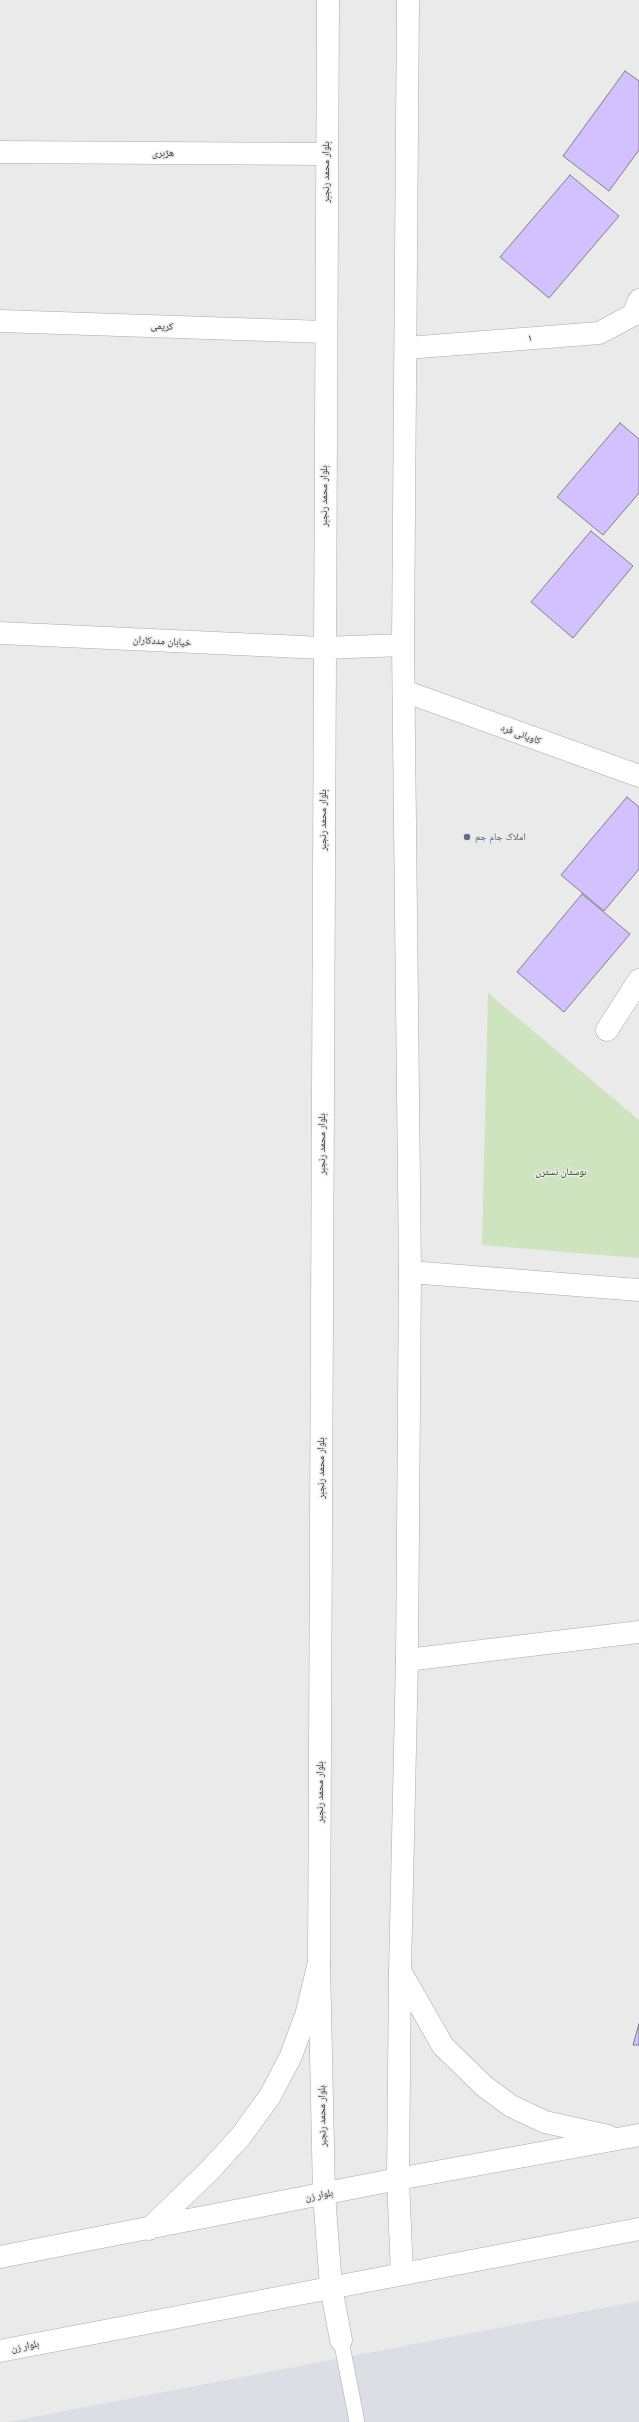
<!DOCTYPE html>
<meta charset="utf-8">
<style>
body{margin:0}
canvas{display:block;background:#eaeaeb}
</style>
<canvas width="639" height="2422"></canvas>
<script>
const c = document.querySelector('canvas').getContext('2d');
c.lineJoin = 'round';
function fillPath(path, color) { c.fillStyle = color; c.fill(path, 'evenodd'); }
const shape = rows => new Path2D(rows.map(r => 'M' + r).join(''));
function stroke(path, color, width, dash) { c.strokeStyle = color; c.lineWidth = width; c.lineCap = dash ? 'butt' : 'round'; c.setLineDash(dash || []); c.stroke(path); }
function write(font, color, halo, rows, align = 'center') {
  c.font = font + ' Lato,"Noto Naskh Arabic",sans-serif'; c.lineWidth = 3; c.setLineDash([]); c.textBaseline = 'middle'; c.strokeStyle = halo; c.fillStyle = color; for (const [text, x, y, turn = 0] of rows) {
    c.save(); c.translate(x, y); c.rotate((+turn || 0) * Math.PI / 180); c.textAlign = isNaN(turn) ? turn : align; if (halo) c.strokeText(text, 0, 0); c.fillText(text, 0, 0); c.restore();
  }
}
fillPath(shape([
 [639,2301,639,2422,7,2422]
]), '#dddee5');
fillPath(shape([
 [488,993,639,1120,639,1258,482,1245]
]), '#cde4be');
const building = shape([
 [625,71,639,81,639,150,609,191,563,156,625,71],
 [570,175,619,216,549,298,500,257,570,175],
 [620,423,639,439,639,493,603,535,557,497,620,423],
 [591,531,633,566,573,638,531,602,591,531],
 [627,797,639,807,639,869,604,911,561,875,627,797],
 [582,894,630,934,564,1012,517,972,582,894],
 [639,2024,639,2045,633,2045,639,2024]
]);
fillPath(building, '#d3c0fe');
stroke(building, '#7f7f80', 1);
const service = shape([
 [341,2340,357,2422]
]);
const minor = shape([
 [0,152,326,154],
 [0,321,325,332],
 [407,348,599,333,633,315,639,300],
 [404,691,639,776],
 [607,1030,639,980],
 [410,1272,639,1290],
 [407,1660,639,1632],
 [331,2287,341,2340]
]);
const tertiary = shape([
 [328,0,319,1962,324,2194,331,2287],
 [0,633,323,648,403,645],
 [402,2274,398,2179,400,1971,407,1660,410,1272,403,645,408,0]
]);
const secondary = shape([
 [400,1971,443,2046,484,2086,511,2106,545,2122,608,2136],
 [149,2229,209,2171,241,2136,270,2096,291,2056,307,2012,319,1962],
 [0,2257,398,2179,639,2135],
 [0,2351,639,2229]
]);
stroke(service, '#a9a9aa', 16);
stroke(minor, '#a9a9aa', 23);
stroke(tertiary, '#a9a9aa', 23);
stroke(secondary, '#a9a9aa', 23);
stroke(service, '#fff', 15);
stroke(minor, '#fff', 22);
stroke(tertiary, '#fff', 22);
stroke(secondary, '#fff', 22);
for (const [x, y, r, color] of [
 [467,837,4,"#5c6f8a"]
]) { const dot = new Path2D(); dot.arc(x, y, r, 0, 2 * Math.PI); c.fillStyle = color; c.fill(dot); stroke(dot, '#eaeaeb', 1.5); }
write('10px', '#383839', '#eaeaeb', [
 ["هژبری",163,153],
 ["بلوار محمد رنجبر",326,172,-90],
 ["کریمی",162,326,2],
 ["۱",530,338,-4],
 ["بلوار محمد رنجبر",324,496,-90],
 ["خیابان مددکاران",162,641,3],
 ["کاویانی فرد",521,734,20],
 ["بلوار محمد رنجبر",323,820,-90],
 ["بلوار محمد رنجبر",322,1144,-90],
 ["بلوار محمد رنجبر",321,1468,-90],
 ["بلوار محمد رنجبر",320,1792,-90],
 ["بلوار محمد رنجبر",322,2116,-91],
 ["بلوار زن",319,2195,-11],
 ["بلوار زن",25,2346,-11]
]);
write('10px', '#4e5e75', '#eaeaeb', [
 ["املاک جام جم",475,837]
], 'left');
write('10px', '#284607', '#eaeaeb', [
 ["بوستان نسترن",561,1172]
]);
</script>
